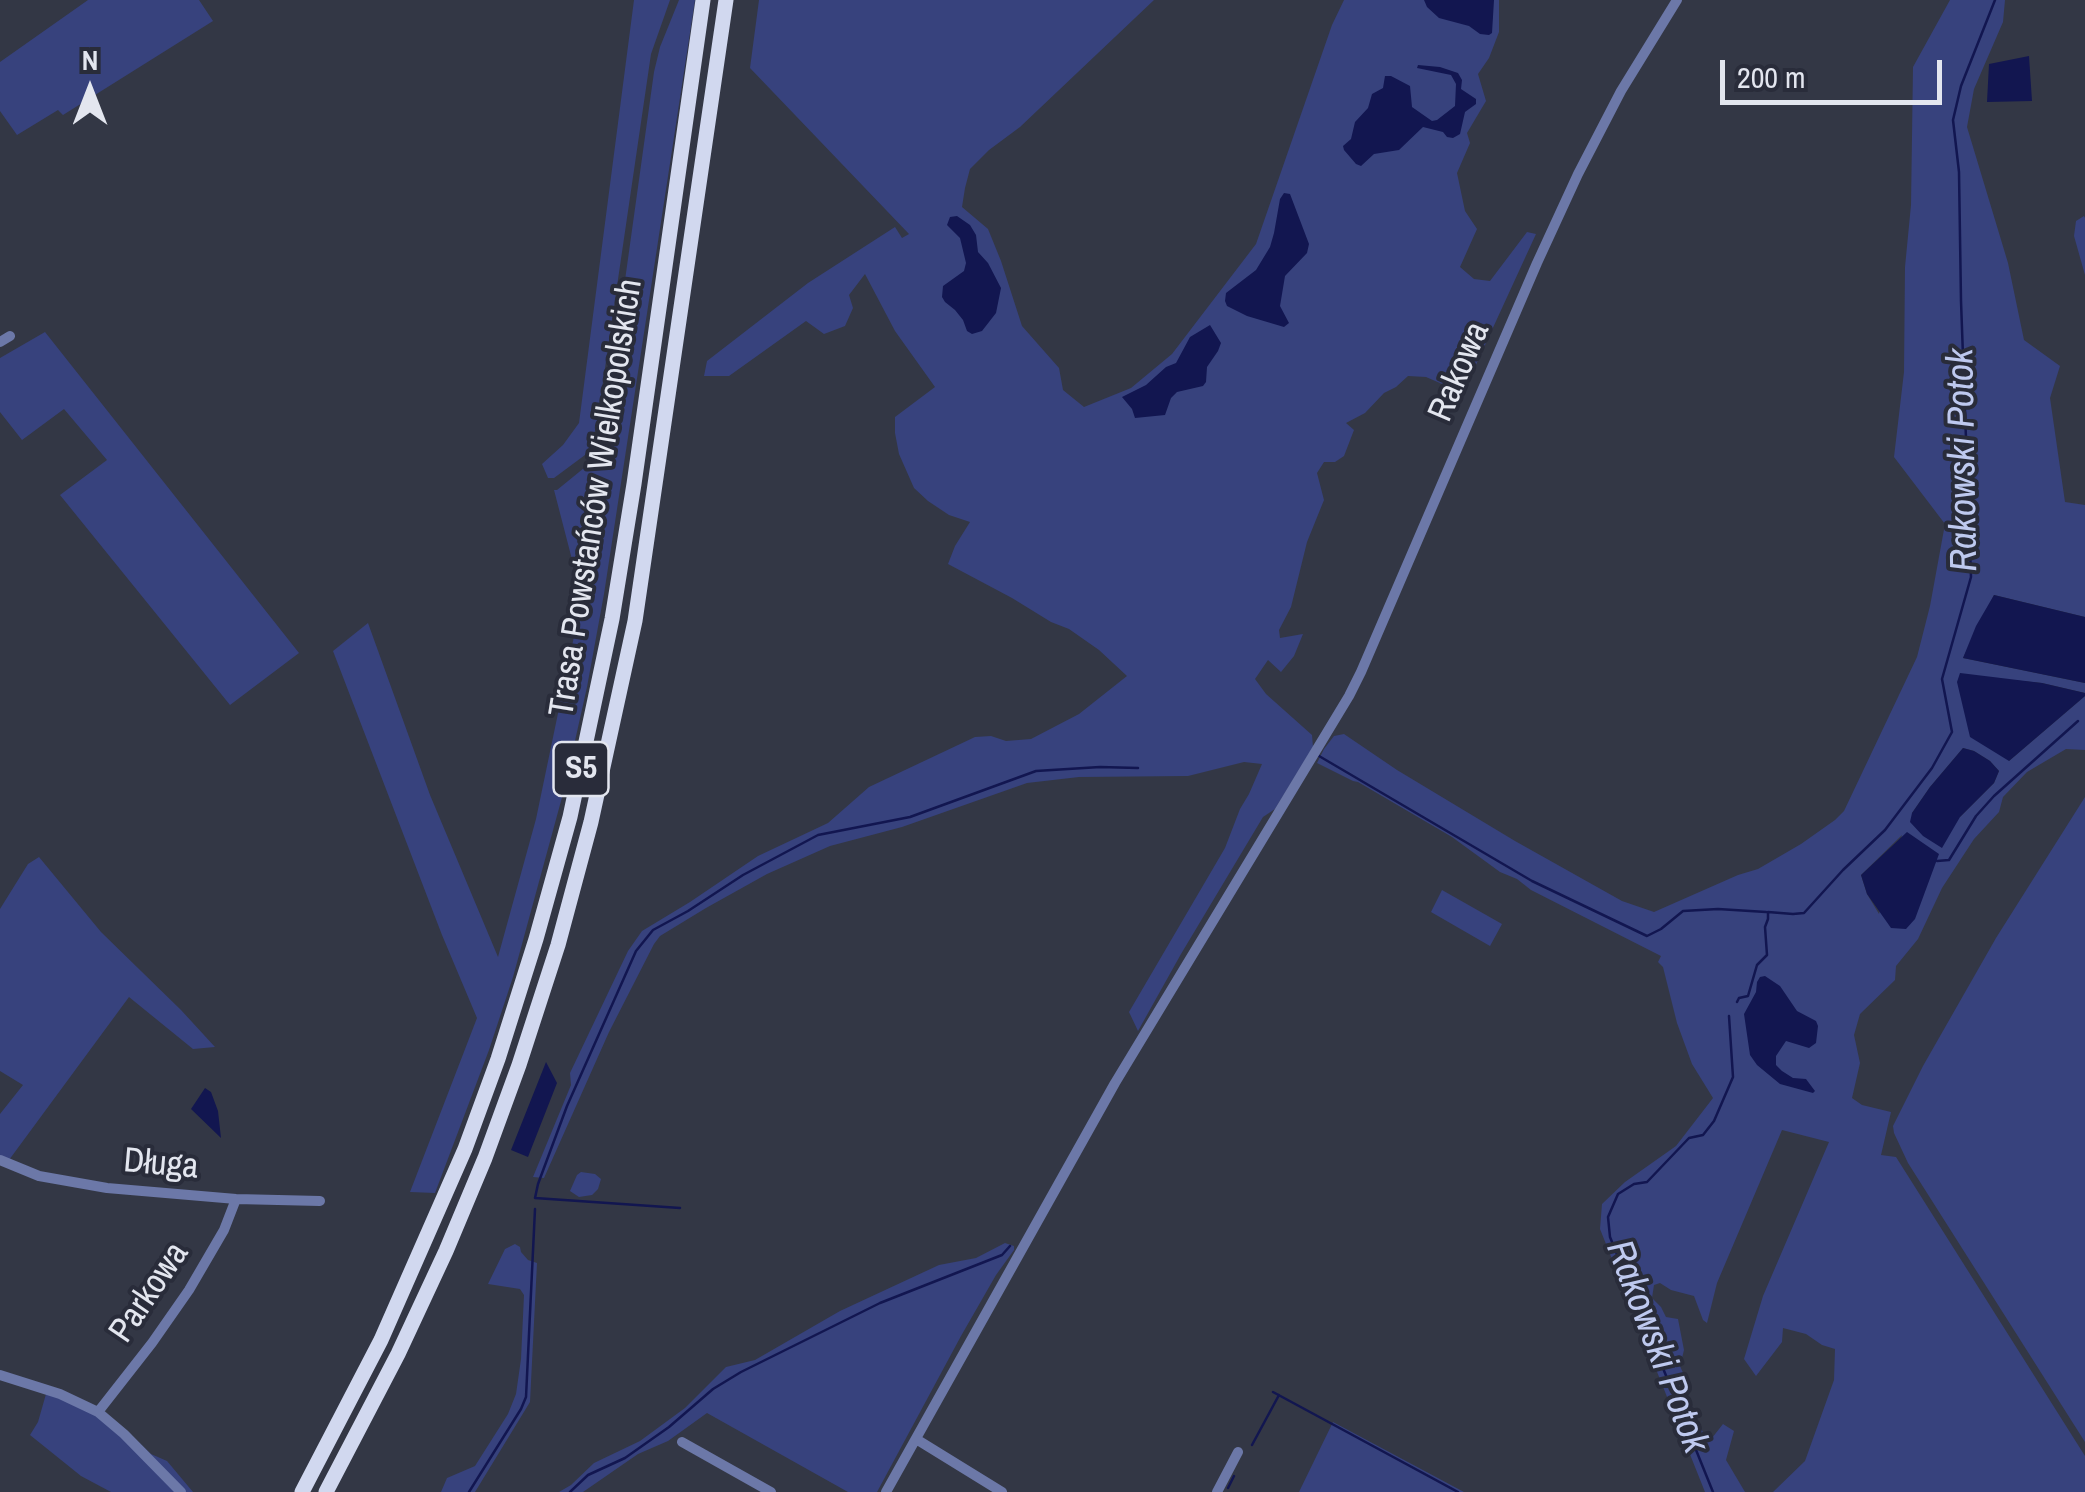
<!DOCTYPE html>
<meta charset="utf-8">
<style>
body{margin:0}
#map{position:relative;width:2085px;height:1492px;overflow:hidden;background:#333745;font-family:"Archivo Narrow",sans-serif}
canvas{display:block}
.north{position:absolute;left:40px;top:40px;width:100px;height:100px;-webkit-text-stroke:8px #292c3a;paint-order:stroke;rotate:0deg;font-size:28px;font-weight:700;line-height:40px;text-align:center;color:#e3e6ef}
.north::after{content:'';display:block;margin:auto;width:35px;height:45px;background:#e3e6ef;clip-path:polygon(50% 0,100% 100%,50% 72%,0 100%)}
.scale{position:absolute;left:1720px;top:60px;width:222px;height:45px;box-sizing:border-box;border:5px solid #e3e6ef;border-top:0;padding-left:12px;font-size:30px;line-height:35px;white-space:nowrap;color:#e3e6ef;-webkit-text-stroke:8px #292c3a;paint-order:stroke}
</style>
<div id="map">
<canvas width="2085" height="1492"></canvas>
<div class="north">N</div>
<div class="scale">200 m</div>
</div>
<script>
const c = document.querySelector('canvas').getContext('2d');
c.lineJoin = 'round';
function fillPath(path, color) { c.fillStyle = color; c.fill(path, 'evenodd'); }
const shape = rows => new Path2D(rows.map(r => 'M' + r).join(''));
function stroke(path, color, width, dash) { c.strokeStyle = color; c.lineWidth = width; c.lineCap = dash ? 'butt' : 'round'; c.setLineDash(dash || []); c.stroke(path); }
function write(font, color, halo, rows, align = 'center') {
  c.font = font + ' "Archivo Narrow",sans-serif'; c.lineWidth = 8; c.setLineDash([]); c.textBaseline = 'middle'; c.strokeStyle = halo; c.fillStyle = color; for (const [text, x, y, turn = 0] of rows) {
    c.save(); c.translate(x, y); c.rotate((+turn || 0) * Math.PI / 180); c.textAlign = isNaN(turn) ? turn : align; if (halo) c.strokeText(text, 0, 0); c.fillText(text, 0, 0); c.restore();
  }
}
fillPath(shape([
 [88,0,199,0,213,21,63,115,58,110,17,135,0,111,0,62],
 [634,0,670,0,651,54,598,416,593,440,585,455,554,478,548,478,542,464,563,445,579,423],
 [679,0,695,0,604,594,587,687,564,790,513,977,489,1050,435,1193,410,1192,477,1018,442,935,333,651,368,623,430,795,498,957,536,819,582,598,554,490,557,490,584,468,597,453,604,431,654,72,660,47],
 [759,0,1154,0,1020,127,989,150,970,169,965,188,962,207,988,229,1001,261,1022,326,1059,368,1063,390,1084,407,1131,388,1172,354,1256,244,1332,25,1344,0,1499,0,1499,32,1489,58,1478,74,1486,101,1467,133,1470,143,1457,173,1465,211,1477,229,1460,267,1474,279,1490,281,1527,232,1536,234,1463,393,1426,377,1408,376,1396,387,1384,393,1365,413,1346,423,1354,430,1344,456,1335,462,1324,462,1317,473,1324,500,1307,542,1291,607,1279,630,1280,638,1303,634,1294,656,1281,672,1268,660,1255,679,1266,694,1312,735,1313,747,1275,809,1263,817,1181,954,1138,1031,1129,1012,1225,848,1240,809,1249,794,1262,764,1244,762,1188,776,1079,777,1027,783,902,827,830,846,767,874,706,908,660,936,654,944,609,1032,544,1178,533,1177,571,1085,570,1073,628,951,642,931,690,902,758,856,828,823,869,787,975,737,991,736,1006,741,1031,739,1079,714,1127,676,1099,650,1069,629,1051,622,1012,598,948,564,955,546,970,522,949,515,928,501,914,488,899,454,895,433,895,417,935,387,895,331,865,274,849,295,853,308,845,326,824,334,806,321,729,376,704,376,707,361,808,283,895,227,902,238,909,234,750,68],
 [1950,0,2005,0,2003,22,1974,89,1967,127,2008,263,2024,340,2060,366,2050,398,2065,502,2085,505,2085,617,1994,595,1963,658,2085,683,2085,693,2042,683,2012,680,2009,761,2085,696,2085,750,2066,749,2027,772,2003,797,1999,812,1974,839,1942,888,1918,939,1896,966,1895,980,1860,1014,1854,1035,1860,1063,1852,1098,1862,1105,1891,1112,1881,1155,1896,1157,2085,1456,2085,1492,1773,1492,1805,1461,1834,1380,1835,1349,1822,1345,1806,1334,1783,1328,1782,1342,1756,1376,1744,1359,1763,1296,1829,1142,1782,1130,1717,1283,1707,1323,1703,1320,1694,1296,1671,1290,1660,1283,1654,1285,1652,1298,1661,1307,1666,1317,1678,1319,1684,1350,1680,1366,1684,1375,1678,1385,1705,1436,1712,1438,1723,1424,1734,1431,1726,1460,1745,1492,1705,1492,1600,1229,1602,1204,1625,1182,1676,1146,1713,1098,1692,1064,1677,1023,1663,967,1658,962,1661,956,1531,890,1517,879,1500,872,1452,837,1358,782,1353,781,1317,763,1324,749,1334,736,1344,734,1397,770,1515,841,1622,901,1654,912,1738,875,1758,869,1801,844,1835,820,1844,811,1917,657,1930,606,1945,524,1894,457,1904,372,1905,267,1911,205,1913,67],
 [1963,748,1974,751,1990,761,1999,771,1994,783,1960,817,1912,813,1930,787],
 [1902,835,1879,914,1867,894,1861,875],
 [2084,216,2085,218,2085,275,2074,236,2076,221],
 [45,332,299,653,230,705,60,495,107,460,64,409,22,440,0,412,0,358],
 [2085,797,2085,1442,1908,1163,1894,1133,1893,1126,1923,1066,1996,938],
 [39,857,101,932,181,1010,215,1047,193,1049,129,997,9,1160,0,1156,0,1114,23,1085,0,1071,0,909,28,864],
 [1442,890,1502,924,1490,946,1431,912],
 [581,1172,595,1174,601,1179,598,1189,592,1195,579,1197,570,1191,577,1175],
 [1005,1243,1014,1246,1014,1250,996,1275,961,1336,877,1492,848,1492,707,1413,668,1441,638,1454,583,1492,559,1492,571,1485,594,1463,640,1441,685,1408,726,1367,755,1360,840,1311,939,1265,976,1258],
 [515,1244,520,1247,521,1252,528,1260,537,1263,530,1402,475,1492,441,1492,447,1478,475,1466,508,1414,516,1394,521,1359,524,1295,520,1289,488,1284,505,1249],
 [48,1387,129,1433,151,1454,167,1461,193,1492,111,1492,81,1476,30,1435,38,1422],
 [1333,1422,1464,1492,1299,1492]
]), '#37427d');
fillPath(shape([
 [1424,0,1494,0,1492,33,1489,35,1480,34,1469,26,1439,18,1427,7],
 [2029,56,2032,101,1987,102,1989,64],
 [1418,65,1440,67,1458,73,1462,80,1461,89,1476,99,1476,104,1465,112,1460,134,1453,138,1447,137,1443,132,1423,127,1399,150,1374,154,1361,166,1356,164,1344,150,1343,146,1351,139,1355,122,1368,108,1372,94,1383,88,1385,76,1391,76,1410,86,1412,107,1432,121,1437,120,1455,106,1456,84,1451,75,1417,68],
 [1284,193,1290,194,1309,244,1307,253,1285,276,1280,306,1289,323,1284,327,1247,316,1227,306,1225,301,1226,293,1256,270,1270,247,1274,233,1280,199],
 [957,216,970,225,976,235,978,252,988,263,1001,288,996,313,982,331,972,334,967,331,963,320,955,310,945,302,942,297,943,286,964,271,966,263,960,238,947,225,950,217],
 [1210,325,1221,343,1218,351,1207,367,1206,382,1203,386,1177,392,1171,398,1165,415,1135,418,1132,409,1122,397,1146,385,1166,367,1176,363,1190,337],
 [1994,595,2085,617,2085,683,1963,658,1976,626],
 [1960,673,2042,683,2085,693,2085,696,2009,761,1970,737,1957,682],
 [1963,748,1974,751,1990,761,1999,771,1994,783,1960,817,1942,848,1923,836,1910,822,1912,813,1930,787],
 [1907,832,1939,854,1915,919,1906,929,1891,928,1867,894,1861,875],
 [1765,976,1780,986,1797,1011,1816,1021,1818,1026,1816,1043,1809,1048,1786,1041,1776,1056,1776,1065,1782,1071,1793,1078,1806,1079,1815,1091,1813,1093,1780,1084,1757,1065,1750,1055,1744,1014,1756,992,1757,982,1760,977],
 [546,1062,557,1083,528,1157,511,1150],
 [205,1088,211,1092,218,1111,221,1138,191,1109]
]), '#121650');
stroke(shape([
 [1319,756,1532,881,1647,936,1661,929,1683,911,1718,909,1766,912],
 [1937,861,1949,860,1976,816,1994,796,2078,721],
 [1737,1002,1739,998,1748,996,1757,965,1767,955,1765,927,1768,919,1768,912,1793,914,1804,913,1843,870,1885,830,1932,768,1952,732,1942,679,1971,577,1961,301,1959,172,1953,120,1961,86,1995,0],
 [680,1208,535,1198,538,1184,567,1106,636,951,653,930,688,911,743,875,818,835,910,817,1036,771,1100,767,1138,768],
 [1273,1392,1458,1492],
 [1252,1445,1279,1395],
 [1228,1488,1234,1476],
 [469,1492,521,1409,526,1397,535,1209],
 [570,1492,588,1475,625,1458,669,1427,713,1389,741,1372,880,1303,1002,1255,1010,1246],
 [1713,1492,1610,1237,1608,1217,1618,1194,1634,1184,1647,1182,1689,1138,1703,1135,1714,1121,1733,1077,1729,1016]
]), '#121650', 2.5);
stroke(shape([
 [0,342,10,336],
 [0,1160,39,1176,107,1188,236,1199,320,1201],
 [0,1375,60,1394,98,1412,124,1434,181,1492],
 [98,1412,152,1343,189,1290,224,1230,236,1199],
 [916,1439,1002,1492],
 [682,1442,771,1492],
 [886,1492,1115,1083,1349,696,1361,672,1537,263,1578,174,1621,91,1677,0],
 [1217,1492,1238,1452]
]), '#6c78a8', 10);
stroke(shape([
 [302,1492,381,1340,465,1149,498,1059,536,939,570,817,612,619,634,484,703,0],
 [326,1492,398,1354,446,1251,485,1158,519,1065,558,945,591,822,635,621,726,0]
]), '#d1d8ef', 15);
for (const [x, y, w] of [
 [581,769,55]
]) { const box = new Path2D(); box.roundRect(x - w / 2, y - 27, w, 54, 8); c.fillStyle = '#292c3a'; c.fill(box); stroke(box, '#e3e6ef', 2.5); }
write('bold 32px', '#e3e6ef', null, [
 ["S5",581,769]
]);
write('35px', '#e3e6ef', '#292c3a', [
 ["Rakowa",1460,372,-67],
 ["Trasa Powstańców Wielkopolskich",597,498,-81],
 ["Długa",161,1165,5],
 ["Parkowa",150,1293,-56]
]);
write('italic 38px', '#bec9ef', '#292c3a', [
 ["Rakowski Potok",1964,460,-91],
 ["Rakowski Potok",1656,1347,69]
]);
</script>
